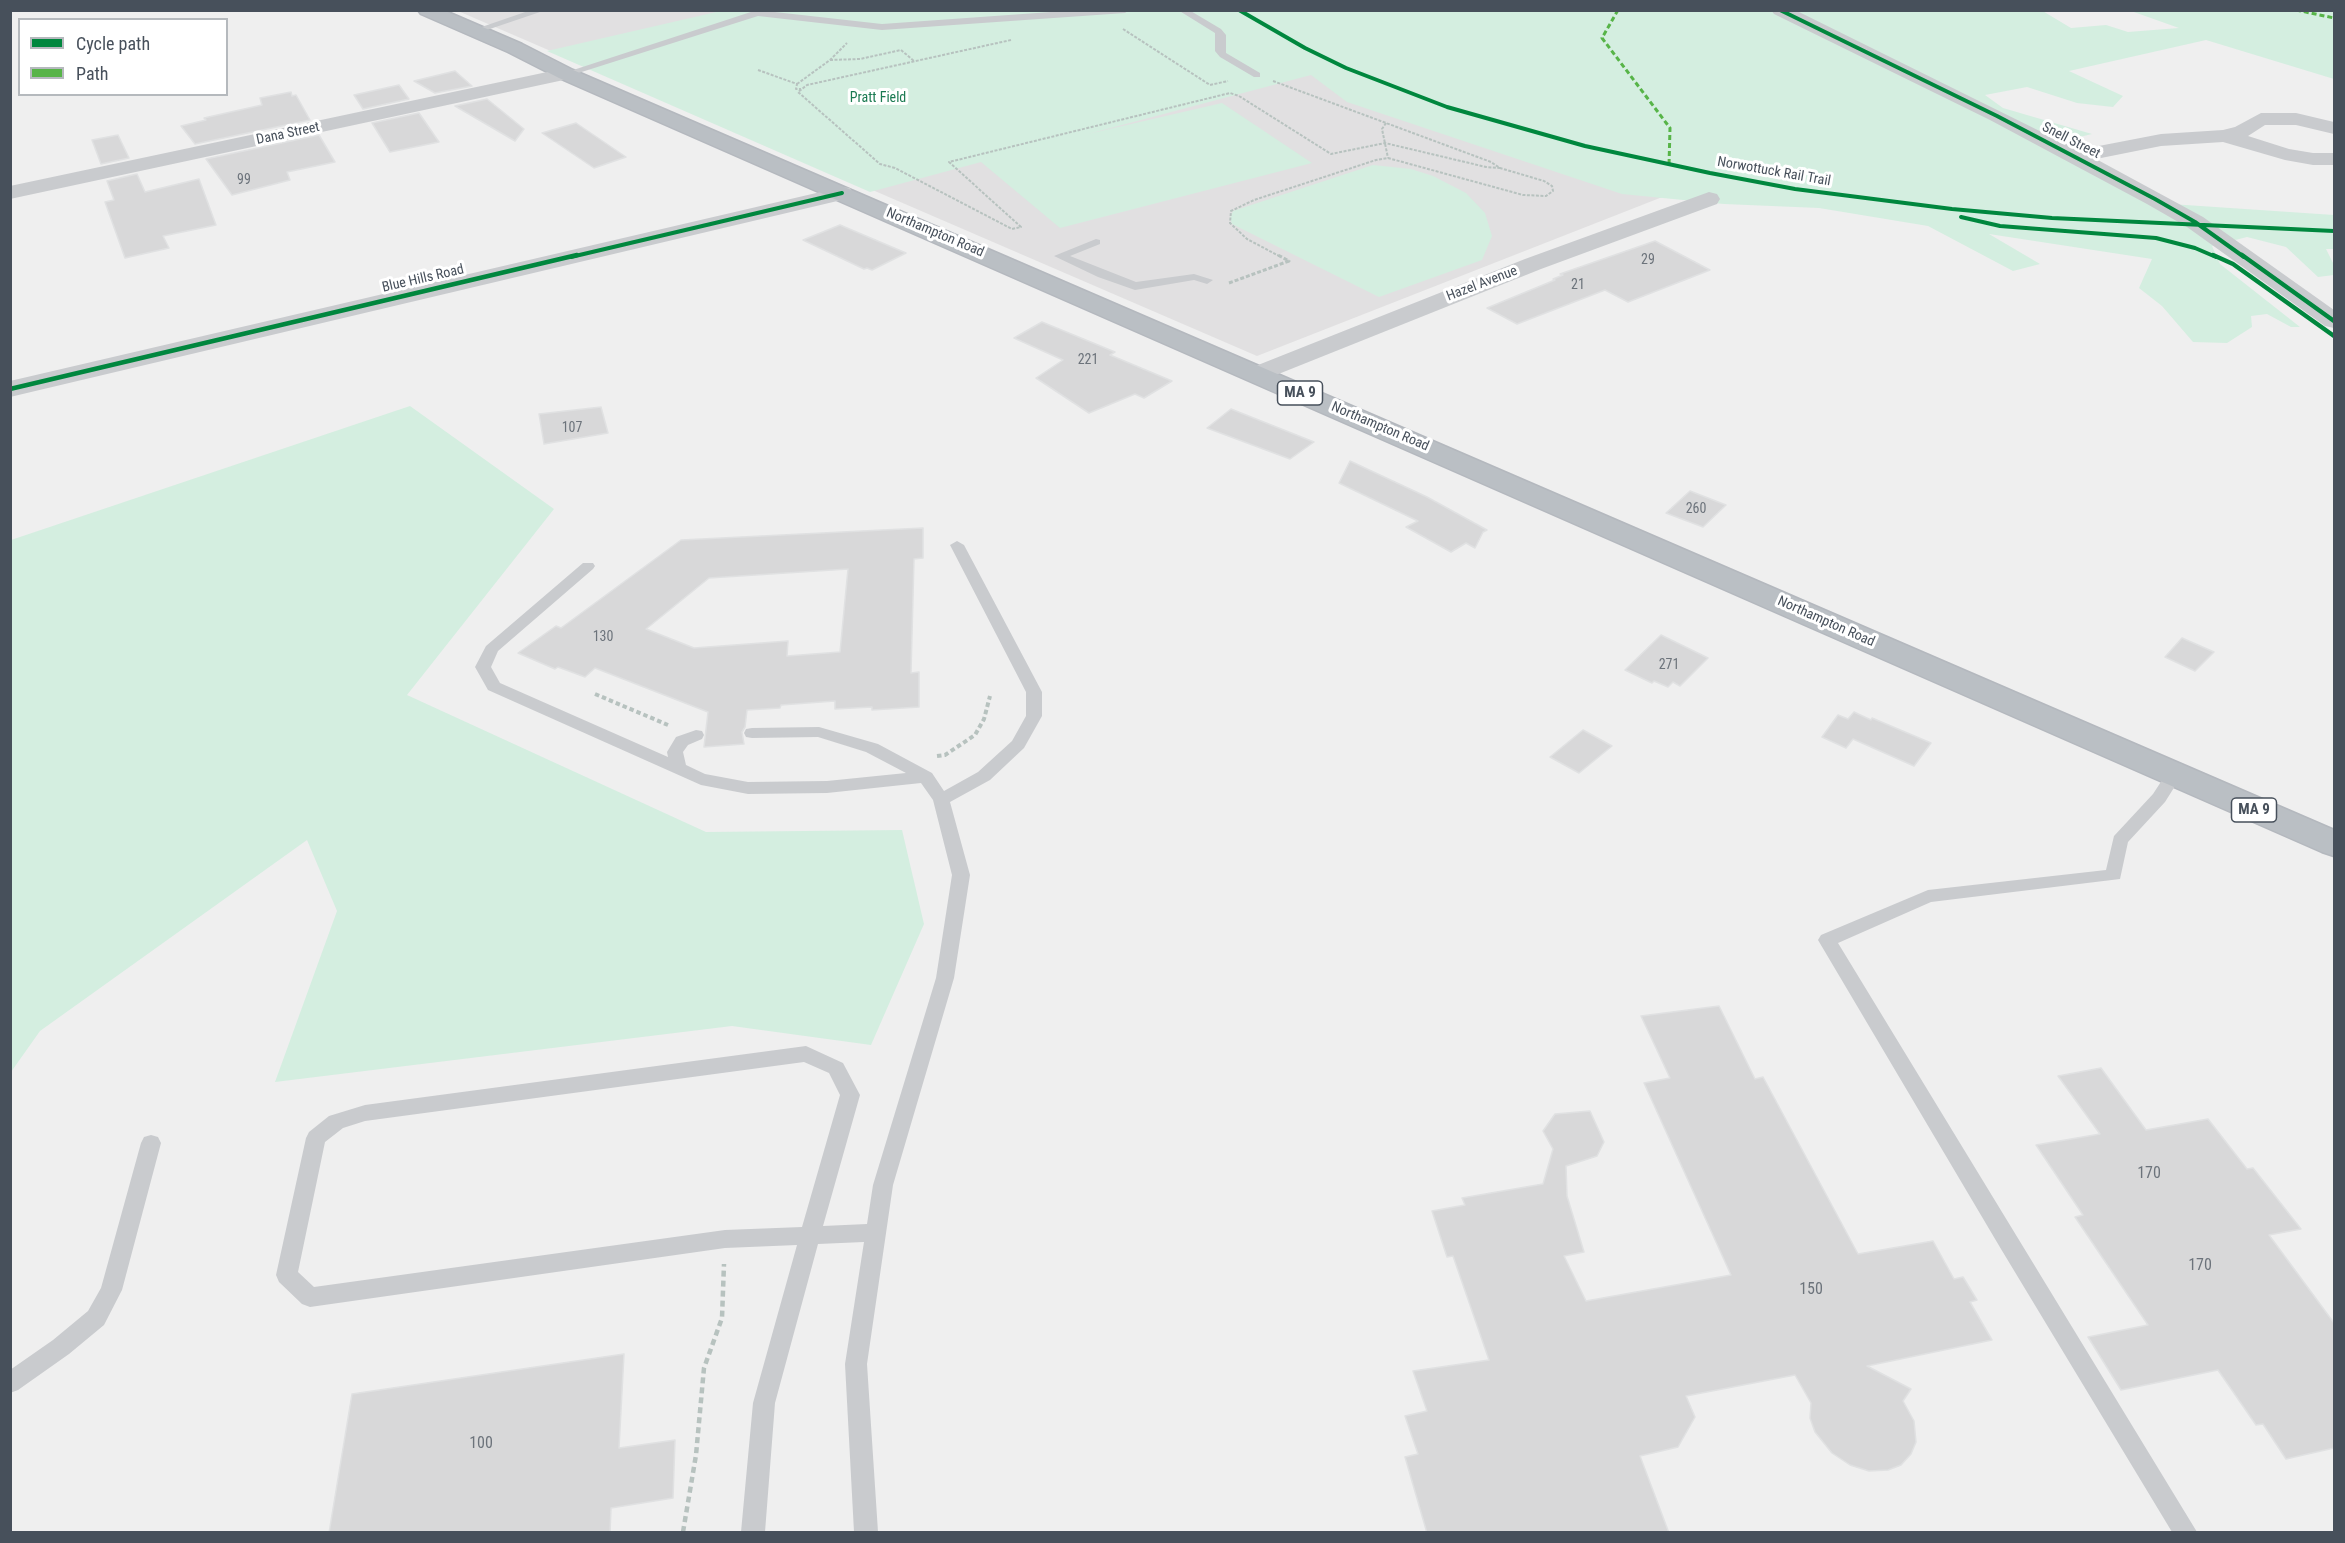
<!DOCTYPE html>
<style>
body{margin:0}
#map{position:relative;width:2345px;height:1543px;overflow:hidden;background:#efefef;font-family:"Roboto Condensed",sans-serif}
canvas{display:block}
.frame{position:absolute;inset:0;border:12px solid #47505b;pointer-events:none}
.legend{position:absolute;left:18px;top:18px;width:210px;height:78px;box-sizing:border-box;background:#fff;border:2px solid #b5b9bd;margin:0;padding:8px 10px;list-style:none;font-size:18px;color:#47505b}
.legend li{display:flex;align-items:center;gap:12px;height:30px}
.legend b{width:30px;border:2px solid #b5b9bd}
</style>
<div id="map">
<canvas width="2345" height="1543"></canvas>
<div class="frame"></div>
<ul class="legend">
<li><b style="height:8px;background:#00873e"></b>Cycle path</li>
<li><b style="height:8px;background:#57b448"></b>Path</li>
</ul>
</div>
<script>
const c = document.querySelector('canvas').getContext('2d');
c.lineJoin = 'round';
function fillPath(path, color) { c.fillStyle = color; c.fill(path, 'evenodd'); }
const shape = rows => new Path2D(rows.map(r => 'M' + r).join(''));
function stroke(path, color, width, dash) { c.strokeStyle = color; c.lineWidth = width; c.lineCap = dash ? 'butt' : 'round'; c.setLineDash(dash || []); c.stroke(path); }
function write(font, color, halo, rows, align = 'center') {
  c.font = font + ' "Roboto Condensed",sans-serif'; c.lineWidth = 6; c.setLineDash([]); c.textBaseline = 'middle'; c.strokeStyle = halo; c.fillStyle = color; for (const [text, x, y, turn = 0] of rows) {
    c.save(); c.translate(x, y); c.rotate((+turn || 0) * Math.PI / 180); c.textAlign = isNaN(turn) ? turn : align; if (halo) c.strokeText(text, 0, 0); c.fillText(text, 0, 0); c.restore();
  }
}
fillPath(shape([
 [458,11,1217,11,1670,194,1257,356]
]), '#e1e0e1');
fillPath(shape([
 [725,10,2041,10,2071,28,2106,25,2128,32,2179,28,2131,11,2334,11,2334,79,2206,40,2069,71,2123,96,2113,107,2077,103,2027,87,1985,95,2003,108,2092,134,2043,146,2156,203,2334,215,2334,249,2326,249,2334,265,2334,275,2318,277,2286,247,2247,237,2212,246,2220,264,2300,327,2291,327,2267,314,2251,316,2252,327,2227,343,2193,342,2162,306,2139,288,2152,259,1989,234,2040,264,2013,271,1928,226,1819,208,1724,204,1622,194,1347,102,1311,75,1088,134,1222,103,1312,163,1060,228,981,162,870,192,547,51],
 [1373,165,1411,169,1433,176,1466,193,1485,213,1492,236,1482,260,1379,297,1232,224,1230,218,1233,211],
 [410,406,554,509,407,695,706,832,902,830,924,924,871,1045,732,1026,275,1082,337,911,307,840,40,1031,11,1072,11,540]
]), '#d4eee0');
const building = shape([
 [455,71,472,86,435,93,414,81,455,71],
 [399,85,409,99,363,109,354,95,399,85],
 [291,92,292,96,296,95,310,120,195,144,181,126,206,120,204,118,262,105,260,98,291,92],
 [487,99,524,129,515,141,455,106,487,99],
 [419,113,439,142,390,152,372,123,419,113],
 [576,123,626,157,594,168,542,133,576,123],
 [118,135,129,158,101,164,92,140,118,135],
 [319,135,335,162,287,172,290,180,232,195,206,159,319,135],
 [137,174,145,192,199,179,216,225,163,236,169,248,125,258,105,202,114,200,107,181,137,174],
 [840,225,906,253,872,270,867,268,864,269,803,240,840,225],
 [1655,241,1710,270,1628,302,1605,290,1517,324,1487,308,1555,280,1553,279,1563,275,1560,274,1655,241],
 [1042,322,1115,352,1110,355,1172,381,1144,398,1135,394,1089,413,1036,378,1063,360,1014,338,1042,322],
 [601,407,608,433,544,444,539,414,601,407],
 [1231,409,1314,442,1290,459,1207,428,1231,409],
 [1350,461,1427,497,1487,530,1483,532,1475,548,1466,543,1451,552,1406,527,1418,521,1339,483,1350,461],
 [1690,491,1726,505,1703,527,1666,513,1690,491],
 [923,528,923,558,914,559,911,673,919,672,919,707,872,710,872,707,835,709,835,701,781,705,780,708,747,710,745,727,742,732,744,744,704,747,708,712,595,668,585,677,558,667,555,669,518,653,556,626,561,628,681,540,923,528],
 [848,569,840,652,787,656,788,641,694,648,646,629,709,578,848,569],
 [1661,635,1708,658,1680,686,1673,682,1668,687,1654,681,1652,683,1625,670,1661,635],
 [2182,638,2214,652,2195,671,2165,657,2182,638],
 [1854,712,1871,720,1872,718,1931,743,1914,766,1853,739,1846,748,1822,737,1838,715,1848,719,1854,712],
 [1583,730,1612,746,1579,773,1550,757,1583,730],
 [1719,1006,1755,1079,1763,1077,1858,1254,1933,1241,1954,1279,1963,1277,1977,1300,1970,1302,1992,1340,1867,1366,1911,1389,1903,1401,1914,1421,1916,1442,1911,1454,1901,1465,1888,1470,1869,1471,1850,1465,1832,1453,1815,1432,1810,1418,1811,1403,1795,1375,1686,1396,1695,1417,1678,1447,1640,1456,1669,1533,1427,1533,1405,1457,1418,1454,1405,1416,1427,1411,1413,1371,1489,1360,1453,1256,1447,1257,1432,1211,1465,1205,1462,1198,1543,1184,1553,1149,1543,1131,1555,1114,1590,1111,1604,1142,1597,1156,1566,1166,1567,1196,1584,1252,1564,1256,1586,1301,1731,1275,1644,1083,1670,1078,1641,1016,1719,1006],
 [2101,1068,2146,1130,2208,1119,2247,1169,2253,1168,2301,1229,2269,1235,2334,1323,2334,1448,2286,1459,2263,1424,2256,1425,2218,1370,2121,1390,2088,1337,2148,1325,2075,1217,2083,1215,2036,1145,2100,1134,2058,1076,2101,1068],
 [624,1354,619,1448,675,1440,673,1498,611,1508,610,1533,329,1533,352,1394,624,1354]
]);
fillPath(building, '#d8d8d9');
stroke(building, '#e0e1e2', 1.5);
const highway = shape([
 [418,10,443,10,522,44,573,70,2334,830,2334,856,2322,852,559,78,508,52,421,14,418,10]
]);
stroke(highway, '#b4b8be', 3);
stroke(shape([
 [1123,29,1210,85,1228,81],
 [1011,40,807,85,798,92,880,164,895,168,1012,229,1021,227,949,162,1230,93,1239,96,1331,154,1385,143,1486,167,1500,168],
 [830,60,860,59,901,50,914,61],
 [758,70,797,84,796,89,801,89],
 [1273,81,1491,162,1500,168,1544,181,1552,186,1553,191,1546,196,1523,195,1388,158,1376,160,1254,200,1231,211,1230,223,1247,239,1281,257],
 [797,84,830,60,847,43],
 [1386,123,1382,129,1388,158]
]), '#b7c2bf', 2, [3, 1.5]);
stroke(shape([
 [1229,283,1289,261,1278,255]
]), '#b7c2bf', 3, [4, 2]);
stroke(shape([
 [595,694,668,725],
 [937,756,945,755,975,735,984,719,990,696]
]), '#b7c2bf', 4, [4.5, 3]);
stroke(shape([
 [683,1532,696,1455,704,1368,722,1318,724,1264]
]), '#b7c2bf', 4.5, [6, 4]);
fillPath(shape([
 [531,10,546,10,478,33,470,31,531,10],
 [757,10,882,24,1079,10,1129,10,1125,13,882,30,758,16,569,76,561,74,757,10],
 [1178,10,1189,10,1221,29,1226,35,1226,53,1260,73,1260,77,1254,77,1220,57,1215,51,1215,33,1178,10],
 [1096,239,1100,240,1100,244,1070,256,1136,282,1194,274,1213,280,1207,284,1194,280,1135,290,1098,277,1054,256,1096,239],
 [957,541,964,545,1042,692,1042,716,1024,748,990,780,950,802,970,875,954,978,893,1185,867,1364,878,1532,854,1532,845,1364,864,1242,818,1244,775,1403,765,1532,741,1532,753,1403,797,1245,725,1248,310,1307,302,1304,279,1282,276,1275,306,1138,309,1132,329,1116,365,1105,806,1046,843,1063,860,1095,823,1226,867,1224,873,1185,936,978,952,875,933,800,921,783,827,793,748,794,701,785,488,690,475,667,486,646,583,563,593,563,595,566,593,569,498,651,491,667,500,683,668,757,667,752,676,737,696,730,702,731,704,735,702,739,688,745,683,752,686,765,705,774,748,782,827,781,906,773,866,752,818,737,752,738,746,737,744,733,746,729,752,728,819,727,878,744,932,773,944,791,978,772,1012,741,1026,716,1026,692,950,545,957,541],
 [804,1062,829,1073,840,1095,802,1227,725,1230,314,1287,298,1272,325,1142,343,1128,365,1121,804,1062],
 [2174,769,2180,771,2182,775,2165,802,2128,842,2120,879,1931,902,1838,943,2197,1532,2172,1532,2001,1249,1818,940,1821,935,1928,890,2106,870,2114,836,2153,794,2168,771,2174,769],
 [151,1135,158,1137,161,1143,122,1290,104,1325,69,1354,18,1390,10,1393,10,1370,53,1340,88,1311,101,1288,141,1143,144,1137,151,1135]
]), '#c9cbce');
fillPath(shape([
 [1771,10,1795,10,2078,150,2161,134,2223,130,2235,127,2261,113,2296,113,2334,122,2334,134,2296,125,2265,125,2248,136,2289,149,2313,153,2334,153,2334,165,2313,165,2285,160,2223,142,2161,146,2096,159,2203,217,2334,310,2334,328,2325,326,2187,227,2147,204,1990,120,1774,14,1771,10],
 [566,68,573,70,576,74,573,78,10,199,10,186,566,68],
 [842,187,850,188,853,193,850,198,10,397,10,381,842,187],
 [1709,192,1717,194,1720,199,1717,204,1541,269,1266,379,1257,382,1248,379,1244,374,1248,369,1525,259,1709,192]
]), '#c9cbce');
fillPath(highway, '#babfc4');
stroke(shape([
 [1618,10,1602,38,1670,128,1669,165],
 [2296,10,2334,18]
]), '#57b448', 3, [5, 3]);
stroke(shape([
 [1239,10,1305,48,1346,68,1447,107,1585,146,1710,173,1795,189,1952,209,2052,218,2334,231],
 [1780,10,1997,116,2155,199,2195,222,2244,257],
 [1961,217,2000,226,2156,238,2195,248,2216,257],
 [571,257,842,193]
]), '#00873e', 4);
stroke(shape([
 [2213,255,2233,264,2334,336],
 [2242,255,2334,321],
 [10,389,577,255]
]), '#00873e', 4.5);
write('14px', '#1a7a51', '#fff', [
 ["Pratt Field",878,98]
]);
write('14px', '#47505b', '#fff', [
 ["Dana Street",288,134,-12],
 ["Snell Street",2071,141,27],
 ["Norwottuck Rail Trail",1774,172,10],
 ["Northampton Road",935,233,23],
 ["Blue Hills Road",423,279,-13],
 ["Hazel Avenue",1482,284,-21],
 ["Northampton Road",1380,427,23],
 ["Northampton Road",1826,622,24]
]);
write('14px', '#6c737b', null, [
 ["99",244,180],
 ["29",1648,260],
 ["21",1578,285],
 ["221",1088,360],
 ["107",572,428],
 ["260",1696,509],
 ["130",603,637],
 ["271",1669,665]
]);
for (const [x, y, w] of [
 [1300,393,45],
 [2254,810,45]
]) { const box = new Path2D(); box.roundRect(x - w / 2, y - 12, w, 24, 4.5); c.fillStyle = '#fff'; c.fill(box); stroke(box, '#47505b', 1.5); }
write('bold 15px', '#47505b', null, [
 ["MA 9",1300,393],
 ["MA 9",2254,810]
]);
write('16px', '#6c737b', null, [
 ["170",2149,1174],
 ["170",2200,1266],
 ["150",1811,1290],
 ["100",481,1444]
]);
</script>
